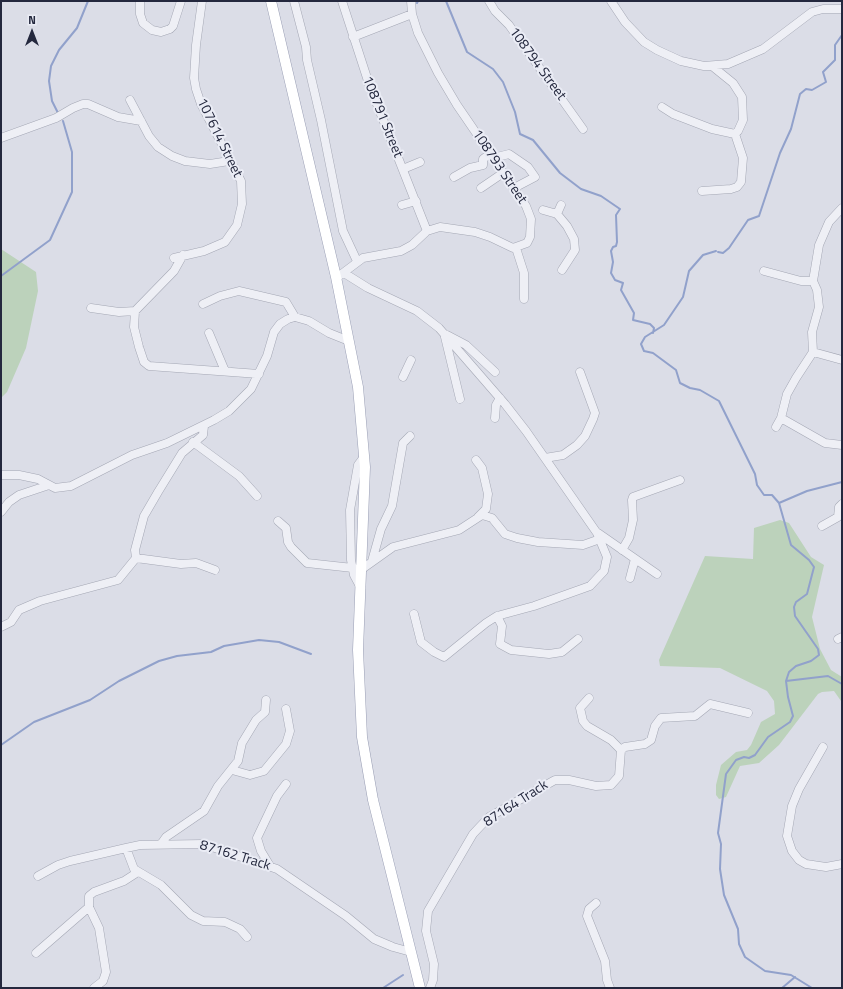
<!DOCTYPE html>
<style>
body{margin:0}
#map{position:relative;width:843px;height:989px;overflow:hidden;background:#dbdde7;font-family:"Titillium Web",sans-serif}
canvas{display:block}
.frame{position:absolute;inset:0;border:2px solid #24283e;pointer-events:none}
.north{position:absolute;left:12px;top:12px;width:40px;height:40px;-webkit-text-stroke:3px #eaecf5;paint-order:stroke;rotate:0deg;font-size:11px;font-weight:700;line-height:16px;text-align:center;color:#24283e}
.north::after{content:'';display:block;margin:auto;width:14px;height:18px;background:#24283e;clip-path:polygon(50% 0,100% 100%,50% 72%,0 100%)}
</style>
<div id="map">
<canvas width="843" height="989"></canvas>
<div class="frame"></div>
<div class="north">N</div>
</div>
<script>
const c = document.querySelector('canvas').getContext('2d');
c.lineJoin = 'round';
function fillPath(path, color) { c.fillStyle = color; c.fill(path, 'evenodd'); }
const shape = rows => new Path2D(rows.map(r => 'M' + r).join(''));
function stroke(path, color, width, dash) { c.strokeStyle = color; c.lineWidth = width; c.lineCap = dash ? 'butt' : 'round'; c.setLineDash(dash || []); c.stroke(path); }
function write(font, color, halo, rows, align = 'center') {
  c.font = font + ' "Titillium Web",sans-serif'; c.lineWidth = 4; c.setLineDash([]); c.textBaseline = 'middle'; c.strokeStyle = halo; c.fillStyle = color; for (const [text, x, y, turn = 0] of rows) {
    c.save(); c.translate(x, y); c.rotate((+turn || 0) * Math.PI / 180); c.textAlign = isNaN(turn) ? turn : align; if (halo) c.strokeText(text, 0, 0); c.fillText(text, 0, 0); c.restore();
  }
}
fillPath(shape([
 [1,249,36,272,38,291,26,348,7,392,1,398],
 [780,520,789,523,811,557,824,565,812,617,820,649,831,670,842,677,842,708,841,701,834,691,822,692,818,694,779,745,759,763,740,766,726,797,719,799,716,795,716,785,721,765,736,752,747,750,751,745,761,722,775,714,774,701,767,691,720,668,660,666,659,660,705,556,753,559,754,528]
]), '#bcd2bb');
stroke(shape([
 [446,1,467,52,493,69,503,82,515,112,520,134,533,140,560,173,581,189,601,196,620,209,616,215,617,242,616,246,613,247,611,251,613,262,611,273,615,280,623,283,621,290,634,313,633,320,650,324,654,328,653,333],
 [417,3,418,1],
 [58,113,52,101,49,81,51,66,59,50,77,28,88,1],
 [716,251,703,255,689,271,683,297,664,325,645,337,641,344,644,351,653,353,676,370,680,383,690,388,700,390,719,401,755,474,757,485,764,495,772,495,779,503,791,545,809,560,814,567,807,594,796,602,794,607,795,616,818,649,819,655,811,661,796,666,789,672,786,681,788,697,793,716,790,722,768,737,755,755,749,758,744,757,736,760,726,774,718,833,721,844,720,869,724,895,738,929,739,944,745,957,765,971,791,975,812,988],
 [718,252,723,253,729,248,748,220,759,216,780,153,791,129,800,94,806,89,812,90,826,82,823,72,835,60,835,45,842,35],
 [1,276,50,240,72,192,72,152,63,121],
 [779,503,807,491,842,482],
 [786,681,828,676,842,684],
 [1,745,34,722,90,700,119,681,159,661,177,656,211,652,224,646,259,640,279,642,311,654],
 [383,988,403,975],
 [782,988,795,977]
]), '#91a1cb', 2);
const minor = shape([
 [140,1,140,14,143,23,152,30,161,32,170,29,173,26,181,1],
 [294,1,306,47,307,60,321,120,343,231,357,261],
 [342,1,369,84,427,231],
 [489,1,495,11,509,25,583,129],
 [611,1,625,22,644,42,657,50,681,61,704,66,728,64,763,49,812,12,823,9,842,9],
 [353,37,412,14],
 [712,66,733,83,742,97,743,120,738,131,735,134],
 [130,100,149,136,158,147,172,156,185,161,210,164,229,161],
 [662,107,673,114,712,129,735,134,743,158,741,182,737,187,731,189,702,191],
 [1,138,56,118,73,108,83,104,88,104,118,117,141,121],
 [493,158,509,154,528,167,535,177,514,188],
 [403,169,420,162],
 [454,177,470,168,483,165,483,159,490,154],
 [481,188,503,173],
 [402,205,416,201],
 [543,210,557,214,561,205],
 [557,214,567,226,574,239,575,250,562,270],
 [516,248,524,273,524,299],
 [174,258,204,251,225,242,237,225,242,204,241,181,201,104,196,89,194,78,196,45,202,1],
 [764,271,801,281,813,281],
 [344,273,368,288,417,311,439,328,505,404,526,431,597,533,607,557,604,571,590,586,534,606,497,616,486,623,444,657,434,652,421,642,414,614],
 [339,276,363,258,401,251,412,245,427,231,440,227,475,232,490,237,513,248,527,243,530,237,531,219,526,206,457,105,438,73,418,33,412,14,411,1],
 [203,304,220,296,239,291,286,302,295,317],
 [91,308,119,312,135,311,174,271,183,255],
 [135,311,134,327,139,347,144,362,149,366,259,374],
 [209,333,225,371],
 [447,335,466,345,495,372],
 [445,337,460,399],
 [813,352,812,332,819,307,817,290,813,281,819,245,829,222,842,208],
 [403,377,411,360],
 [495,418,496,405,500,398],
 [781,418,825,443,842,445],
 [776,427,781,418,787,394,796,378,813,352,842,360],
 [193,442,239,476,257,496],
 [545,458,563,455,577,445,585,436,593,419,595,413,580,372],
 [476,460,482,468,488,494,486,509,478,517],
 [1,475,19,475,38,479,55,488,71,486,132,455,167,443,214,420,229,411,251,389,267,356,274,332,280,324,288,319,295,317,309,321,329,333,349,341],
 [1,512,9,502,19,495,49,485],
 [278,521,286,528,288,542,291,547,307,563,362,569,393,547,459,530,482,515,492,518,505,534,517,538,538,542,583,545,600,539],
 [822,526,838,517,839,507,842,504],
 [598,533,657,574],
 [622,550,629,538,633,520,632,500,633,497,680,480],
 [136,558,181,564,196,563,215,570],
 [372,561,381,529,392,506,403,443,410,436],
 [630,578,635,559],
 [361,588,354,575,351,560,350,510,358,465,364,457],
 [497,616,502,626,500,644,511,650,549,654,562,652,578,639],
 [1,627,11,622,19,610,40,601,118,580,136,558,135,550,144,516,158,492,182,453,203,435,204,426],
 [838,639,842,637],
 [589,698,580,708,583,721,587,726,611,740,621,750],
 [823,747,799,789,792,806,787,836,792,851,799,860,806,864,826,867,842,864],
 [232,770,250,775,264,771,286,744,290,731,286,709],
 [161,844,166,837,204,811,218,786,238,761,242,743,256,720,265,712,266,700],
 [126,848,134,869,161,885,191,915,203,921,225,922,240,929,247,937],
 [270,866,261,851,257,838,277,796,286,784],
 [38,876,58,865,70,861,126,848,140,845,203,844,277,869,346,916,374,939,393,947,411,952],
 [596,903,589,909,587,916,605,961,607,980,610,988],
 [36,953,89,907],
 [94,988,103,981,106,972,99,928,89,907,89,896,94,892,124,881,138,872],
 [430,988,433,980,434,964,426,931,428,911,473,834,489,817,555,780,569,780,596,786,611,785,619,776,621,750,625,747,645,744,651,740,655,726,661,718,695,716,710,704,748,713]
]);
const major = shape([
 [271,1,336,277,358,387,365,467,358,650,362,737,373,800,420,988]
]);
stroke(minor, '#a4a7b4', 9);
stroke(major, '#999eb4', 11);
stroke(minor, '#eeeff5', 8);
stroke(major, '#fff', 10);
write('14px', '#24283e', '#eaecf5', [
 ["108794 Street",537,64,54],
 ["108791 Street",382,117,68],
 ["107614 Street",219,138,64],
 ["108793 Street",499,167,56],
 ["87164 Track",516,804,-33],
 ["87162 Track",235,856,17]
]);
</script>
